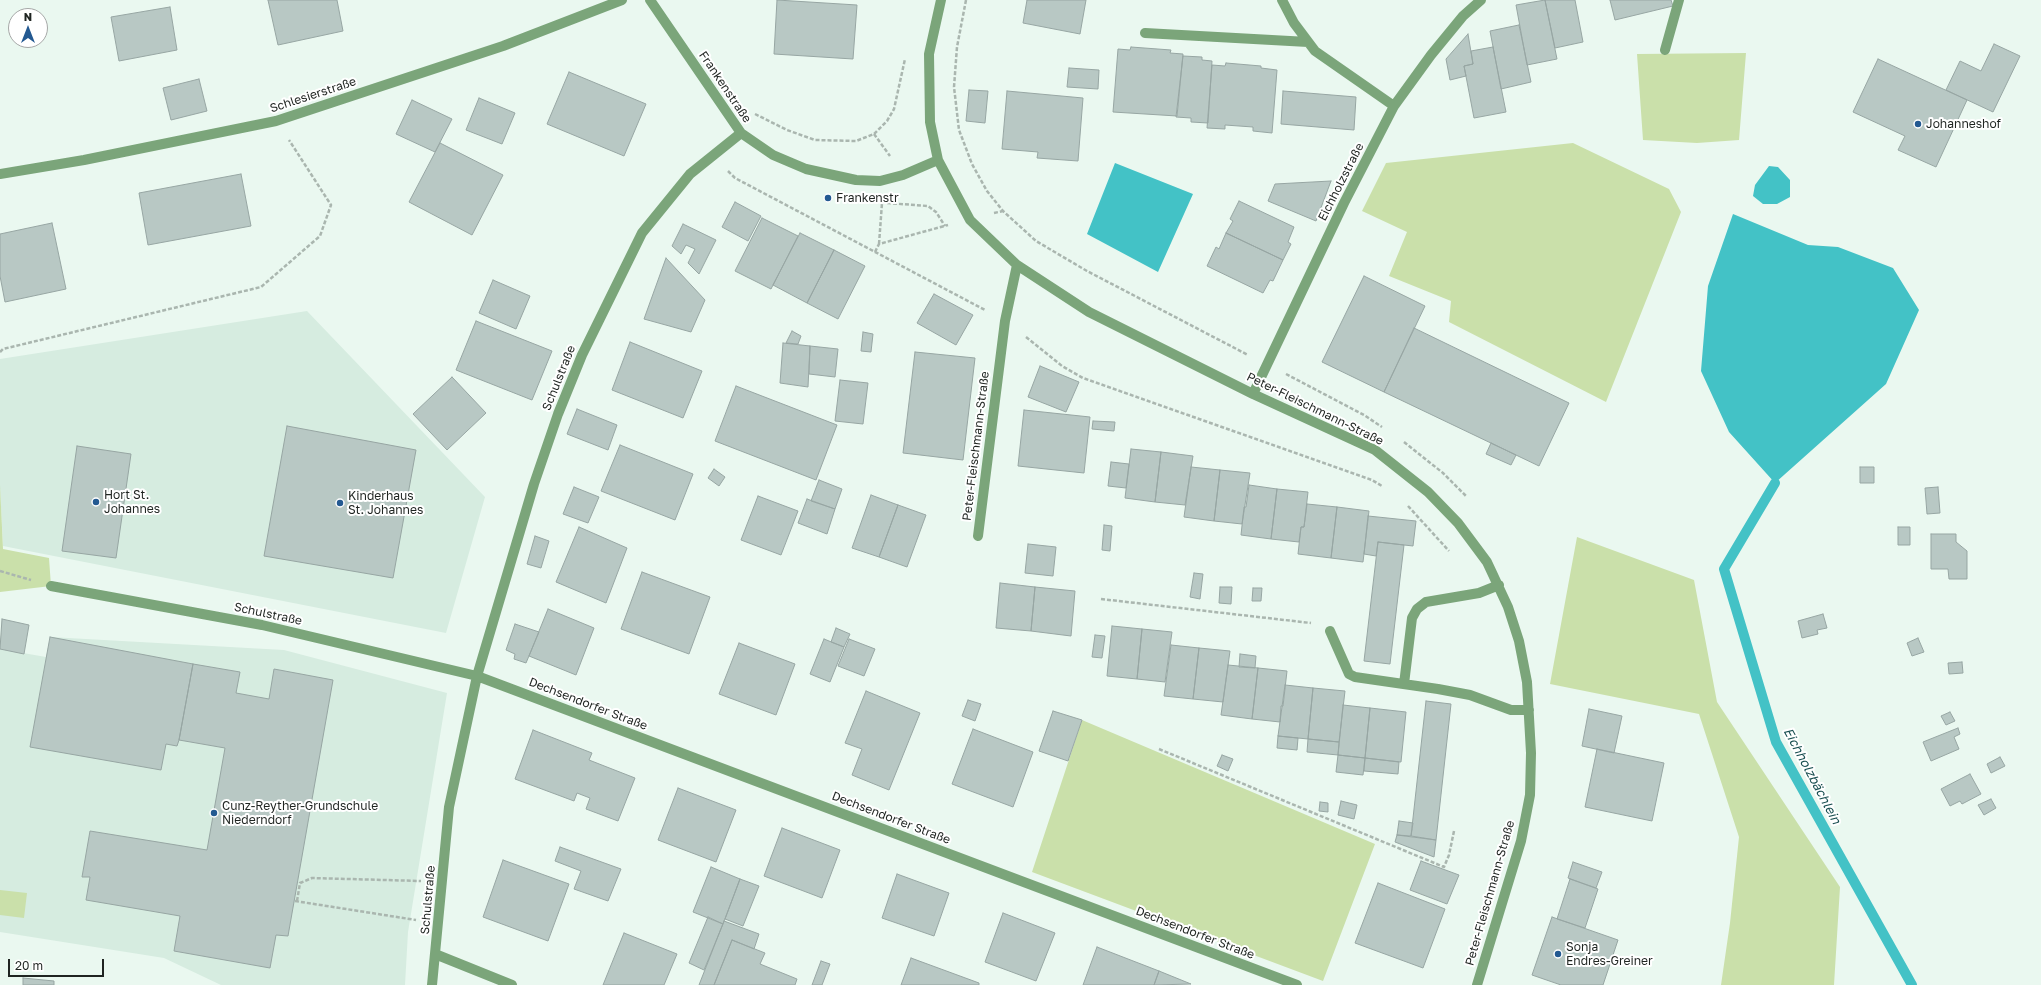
<!DOCTYPE html>
<meta charset="utf-8">
<style>
body{margin:0}
#map{position:relative;width:2041px;height:985px;overflow:hidden;background:#eaf8f0;font-family:"Golos Text",sans-serif}
canvas{display:block}
.north{position:absolute;left:8px;top:8px;width:40px;height:40px;box-sizing:border-box;background:#fff;border:1px solid #a5a7a6;border-radius:50%;rotate:0deg;font-size:11px;font-weight:700;line-height:16px;text-align:center;color:#1f2421}
.north::after{content:'';display:block;margin:auto;width:14px;height:18px;background:#235991;clip-path:polygon(50% 0,100% 100%,50% 72%,0 100%)}
.scale{position:absolute;left:8px;top:959px;width:96px;height:18px;box-sizing:border-box;border:2px solid #1f2421;border-top:0;padding-left:5px;font-size:12px;line-height:14px;white-space:nowrap;color:#1f2421;-webkit-text-stroke:3px #fff;paint-order:stroke}
</style>
<div id="map">
<canvas width="2041" height="985"></canvas>
<div class="north">N</div>
<div class="scale">20 m</div>
</div>
<script>
const c = document.querySelector('canvas').getContext('2d');
c.lineJoin = 'round';
function fillPath(path, color) { c.fillStyle = color; c.fill(path, 'evenodd'); }
const shape = rows => new Path2D(rows.map(r => 'M' + r).join(''));
function stroke(path, color, width, dash) { c.strokeStyle = color; c.lineWidth = width; c.lineCap = dash ? 'butt' : 'round'; c.setLineDash(dash || []); c.stroke(path); }
function write(font, color, halo, rows, align = 'center') {
  c.font = font + ' "Golos Text",sans-serif'; c.lineWidth = 4; c.setLineDash([]); c.textBaseline = 'middle'; c.strokeStyle = halo; c.fillStyle = color; for (const [text, x, y, turn = 0] of rows) {
    c.save(); c.translate(x, y); c.rotate((+turn || 0) * Math.PI / 180); c.textAlign = isNaN(turn) ? turn : align; if (halo) c.strokeText(text, 0, 0); c.fillText(text, 0, 0); c.restore();
  }
}
fillPath(shape([
 [307,311,485,497,446,633,3,546,0,488,0,359],
 [50,637,284,650,447,693,408,932,405,985,221,985,164,958,0,932,0,649,46,657]
]), '#d6ece0');
fillPath(shape([
 [1746,53,1739,140,1697,143,1643,140,1637,54],
 [1573,143,1669,189,1681,212,1606,402,1449,322,1451,301,1389,276,1407,232,1362,211,1386,163],
 [0,485,3,549,49,558,51,586,0,592],
 [1577,537,1694,580,1717,702,1840,887,1834,985,1721,985,1730,923,1739,837,1699,714,1550,684],
 [1082,720,1375,844,1323,981,1032,872],
 [0,890,27,893,24,918,0,915]
]), '#cae0aa');
fillPath(shape([
 [1115,163,1193,194,1158,272,1087,234],
 [1769,166,1778,167,1790,180,1790,197,1777,204,1763,204,1753,196,1755,185],
 [1733,214,1808,245,1838,247,1893,268,1919,310,1886,384,1775,483,1729,432,1701,371,1708,286]
]), '#43c2c6');
stroke(shape([
 [1775,483,1724,569,1776,742,1912,985]
]), '#43c2c6', 10);
const building = shape([
 [268,0,337,0,343,31,278,45,268,0],
 [777,0,857,5,853,59,774,54,777,0],
 [1027,0,1086,0,1080,34,1023,23,1027,0],
 [1545,0,1557,59,1527,65,1516,5,1545,0],
 [1545,0,1575,0,1583,42,1555,48,1545,0],
 [1610,0,1671,0,1673,6,1615,20,1610,0],
 [170,7,177,50,119,61,111,17,170,7],
 [1519,25,1531,82,1501,89,1490,31,1519,25],
 [1468,34,1473,64,1464,66,1466,76,1450,80,1446,59,1468,34],
 [1994,44,2020,56,1993,112,1946,90,1960,61,1981,71,1994,44],
 [1131,47,1171,50,1170,53,1183,54,1177,116,1113,112,1118,49,1130,50,1131,47],
 [1493,47,1506,112,1474,118,1464,66,1473,64,1471,51,1493,47],
 [1183,56,1202,57,1202,60,1212,61,1208,123,1191,122,1191,118,1176,117,1183,56],
 [1878,59,1967,100,1936,167,1898,150,1905,136,1853,112,1878,59],
 [1226,63,1261,66,1261,68,1277,70,1272,133,1253,131,1253,127,1225,125,1225,129,1207,128,1212,65,1225,66,1226,63],
 [1069,68,1099,70,1098,89,1067,87,1069,68],
 [569,72,646,104,624,156,547,124,569,72],
 [199,79,207,111,171,120,163,88,199,79],
 [969,90,988,91,985,123,966,121,969,90],
 [1007,91,1083,98,1078,161,1037,158,1038,152,1002,149,1007,91],
 [1283,91,1356,97,1354,130,1281,124,1283,91],
 [479,98,515,113,502,144,466,130,479,98],
 [412,100,452,119,435,152,396,134,412,100],
 [440,143,503,175,472,235,409,202,440,143],
 [241,174,251,226,148,245,139,193,241,174],
 [1331,181,1316,221,1268,201,1275,184,1331,181],
 [1239,201,1294,227,1288,242,1291,244,1283,260,1226,233,1233,221,1230,219,1239,201],
 [735,202,761,216,748,241,722,227,735,202],
 [762,218,798,236,771,289,735,271,762,218],
 [52,223,66,289,5,302,0,276,0,234,52,223],
 [683,224,716,240,699,274,688,263,695,249,686,245,681,254,672,246,683,224],
 [800,233,834,250,807,303,773,285,800,233],
 [1226,233,1283,260,1273,281,1270,280,1263,293,1207,266,1216,247,1219,249,1226,233],
 [834,250,865,266,838,319,807,303,834,250],
 [666,258,705,300,691,332,644,319,666,258],
 [1364,276,1425,306,1384,392,1322,362,1364,276],
 [493,280,530,296,516,329,479,313,493,280],
 [934,294,973,315,956,345,917,323,934,294],
 [476,321,552,351,532,400,456,370,476,321],
 [1414,328,1569,403,1539,466,1384,392,1414,328],
 [792,331,801,336,798,344,786,343,792,331],
 [863,332,873,334,871,352,861,351,863,332],
 [630,342,702,371,683,418,612,390,630,342],
 [783,343,810,346,808,387,780,383,783,343],
 [810,346,838,349,835,377,809,374,810,346],
 [915,352,975,358,963,460,903,453,915,352],
 [1040,366,1079,382,1066,412,1028,397,1040,366],
 [452,377,486,413,447,450,413,414,452,377],
 [840,380,868,383,863,424,835,421,840,380],
 [736,386,837,425,816,480,715,441,736,386],
 [577,409,617,425,608,450,567,434,577,409],
 [1024,410,1090,417,1084,473,1018,466,1024,410],
 [1093,421,1115,422,1114,431,1092,429,1093,421],
 [287,426,416,450,393,578,264,556,287,426],
 [1491,443,1516,455,1511,465,1486,454,1491,443],
 [620,445,693,474,675,520,601,491,620,445],
 [77,446,131,454,116,558,62,551,77,446],
 [1131,449,1161,452,1155,502,1125,498,1131,449],
 [1161,452,1193,456,1185,505,1155,502,1161,452],
 [1111,462,1129,464,1126,488,1108,486,1111,462],
 [1191,467,1220,470,1214,521,1184,517,1191,467],
 [1860,467,1874,467,1874,483,1860,483,1860,467],
 [714,469,725,477,719,486,708,478,714,469],
 [1220,470,1250,473,1242,524,1214,521,1220,470],
 [819,480,842,489,835,509,811,501,819,480],
 [1249,485,1277,489,1271,539,1241,535,1244,507,1246,507,1249,485],
 [574,487,599,497,588,523,563,514,574,487],
 [1938,487,1940,513,1927,514,1925,488,1938,487],
 [1277,489,1308,492,1304,527,1301,527,1299,542,1271,539,1277,489],
 [871,495,898,505,879,557,852,548,871,495],
 [758,496,798,511,781,555,741,540,758,496],
 [807,499,835,509,827,534,798,523,807,499],
 [1307,504,1337,507,1331,558,1298,554,1301,527,1304,527,1307,504],
 [898,505,926,515,907,567,879,557,898,505],
 [1337,507,1369,511,1363,562,1331,558,1337,507],
 [1368,516,1416,521,1413,546,1378,542,1376,556,1364,554,1368,516],
 [1104,525,1112,526,1110,551,1102,550,1104,525],
 [579,527,627,548,606,603,556,582,579,527],
 [1898,527,1910,527,1910,545,1898,545,1898,527],
 [1931,534,1956,534,1956,542,1967,551,1967,579,1949,579,1948,569,1931,569,1931,534],
 [535,536,549,541,541,568,527,564,535,536],
 [1378,542,1404,545,1390,664,1364,661,1378,542],
 [1028,544,1056,547,1053,576,1025,573,1028,544],
 [642,572,710,597,689,654,621,629,642,572],
 [1194,573,1203,574,1200,599,1190,597,1194,573],
 [1000,583,1035,587,1031,631,996,628,1000,583],
 [1035,587,1075,591,1071,636,1031,631,1035,587],
 [1220,587,1232,587,1231,604,1219,603,1220,587],
 [1253,588,1262,588,1261,601,1252,601,1253,588],
 [548,609,594,628,576,675,529,656,548,609],
 [1823,614,1827,628,1817,630,1818,634,1802,638,1798,621,1823,614],
 [2,619,29,625,24,654,0,649,2,619],
 [515,624,539,632,526,663,514,659,515,654,506,650,515,624],
 [1112,626,1142,629,1137,679,1107,676,1112,626],
 [836,628,850,634,844,647,831,642,836,628],
 [1142,629,1172,632,1165,682,1137,679,1142,629],
 [1095,635,1105,636,1102,658,1092,657,1095,635],
 [50,637,193,664,179,740,177,746,166,744,161,770,30,747,50,637],
 [1918,638,1924,652,1912,656,1907,643,1918,638],
 [824,639,844,647,830,682,810,674,824,639],
 [849,639,875,649,864,676,838,666,849,639],
 [739,643,795,664,776,715,719,694,739,643],
 [1171,645,1199,648,1193,699,1164,696,1171,645],
 [1199,648,1230,651,1223,702,1193,699,1199,648],
 [1240,654,1256,656,1255,668,1239,667,1240,654],
 [1962,662,1963,673,1949,674,1948,663,1962,662],
 [193,664,240,672,236,693,269,699,274,669,333,680,288,936,276,935,270,968,174,951,180,916,86,900,90,877,82,877,90,831,207,850,225,748,179,740,193,664],
 [1228,665,1258,668,1252,719,1221,715,1228,665],
 [1258,668,1287,671,1283,706,1281,706,1280,722,1252,719,1258,668],
 [1285,685,1313,688,1308,739,1278,736,1285,685],
 [1313,688,1345,691,1339,742,1308,739,1313,688],
 [866,691,920,713,889,790,852,775,862,749,845,743,866,691],
 [968,700,981,704,975,721,962,716,968,700],
 [1426,701,1451,704,1436,840,1411,836,1426,701],
 [1343,705,1370,708,1365,758,1338,755,1343,705],
 [1370,708,1406,712,1401,762,1365,758,1370,708],
 [1589,709,1622,716,1614,753,1582,746,1589,709],
 [1053,711,1082,720,1068,761,1039,751,1053,711],
 [1950,712,1955,721,1946,725,1941,716,1950,712],
 [1958,728,1960,734,1954,737,1959,749,1931,761,1923,742,1958,728],
 [973,729,1033,752,1013,807,952,784,973,729],
 [533,730,592,753,589,760,635,778,618,821,586,809,590,798,577,793,574,801,515,779,533,730],
 [1278,736,1298,738,1297,750,1277,748,1278,736],
 [1308,739,1339,742,1338,755,1307,752,1308,739],
 [1597,749,1664,763,1652,821,1585,807,1597,749],
 [1222,755,1233,759,1228,771,1217,766,1222,755],
 [1338,755,1365,758,1363,775,1336,772,1338,755],
 [2000,757,2005,766,1991,773,1987,764,2000,757],
 [1365,758,1399,762,1398,774,1364,771,1365,758],
 [1970,774,1981,794,1962,804,1960,801,1950,806,1941,789,1970,774],
 [678,788,736,810,716,862,658,840,678,788],
 [1991,799,1996,808,1984,815,1978,805,1991,799],
 [1341,801,1357,805,1354,819,1338,815,1341,801],
 [1320,802,1328,803,1328,812,1319,811,1320,802],
 [1399,821,1413,823,1411,836,1397,835,1399,821],
 [782,828,840,850,822,898,764,876,782,828],
 [1397,835,1436,840,1434,857,1395,842,1397,835],
 [560,847,621,869,608,901,574,889,581,871,555,861,560,847],
 [503,860,569,884,548,941,483,917,503,860],
 [1421,861,1459,875,1447,904,1410,890,1421,861],
 [1573,862,1602,872,1596,888,1568,878,1573,862],
 [711,867,740,879,723,924,693,912,711,867],
 [897,874,949,893,934,936,882,918,897,874],
 [740,879,759,886,743,926,725,919,740,879],
 [1570,879,1598,889,1585,928,1557,919,1570,879],
 [1378,883,1445,909,1423,968,1355,943,1378,883],
 [1003,913,1055,933,1036,981,985,962,1003,913],
 [708,917,723,924,704,970,689,963,708,917],
 [1552,917,1618,940,1603,985,1561,985,1532,975,1552,917],
 [724,921,759,934,754,949,732,940,714,985,699,985,724,921],
 [624,933,677,954,664,985,603,985,624,933],
 [732,940,765,953,760,964,797,979,795,985,714,985,732,940],
 [1097,947,1159,971,1154,985,1083,985,1097,947],
 [911,958,979,983,979,985,901,985,911,958],
 [821,961,830,964,822,985,812,985,821,961],
 [1159,971,1191,984,1154,985,1159,971],
 [23,978,54,981,54,985,23,985,23,978]
]);
fillPath(building, '#b8c8c4');
stroke(building, '#97a6a3', 1);
stroke(shape([
 [966,0,957,47,954,87,959,130,972,164,987,191,1003,211,1036,241,1087,271,1248,355],
 [755,114,787,130,815,140,856,141,874,134,887,121,894,109,905,59],
 [874,134,890,156],
 [728,171,735,178,985,310],
 [887,203,928,206,936,212,945,226],
 [994,213,1003,211],
 [879,244,882,203],
 [875,252,879,244,948,225],
 [1026,337,1062,366,1083,378,1372,480,1382,486],
 [0,352,3,349,261,287,320,236,331,205,289,140],
 [1286,374,1364,415,1382,427],
 [1404,442,1443,473,1467,497],
 [1408,506,1449,551],
 [0,571,31,580],
 [1101,599,1311,623],
 [1159,749,1444,867,1449,855,1454,831],
 [295,901,416,920],
 [297,901,300,883,312,878,421,881]
]), '#aab6af', 2.5, [4, 2]);
stroke(shape([
 [650,0,741,133,773,155,806,169,856,180,880,181,903,175,938,160],
 [941,0,929,54,930,122,938,160,970,220,1017,265,1089,312,1253,394,1375,450,1428,492,1458,523,1487,562,1508,607,1519,641,1527,682,1531,753,1530,795,1521,841,1477,985],
 [1282,0,1294,23,1315,51,1394,106],
 [1145,33,1308,42],
 [1665,50,1679,0],
 [0,174,84,160,276,121,503,46,622,0],
 [1253,394,1344,203,1394,106,1431,55,1463,16,1481,0],
 [978,536,1005,321,1017,265],
 [51,586,262,625,477,676,1297,985],
 [1330,631,1349,674,1355,677,1438,689,1470,695,1511,710,1529,710],
 [1404,684,1412,618,1417,609,1426,602,1479,593,1499,585],
 [435,954,512,985],
 [432,985,449,807,477,676,534,484,558,414,582,355,642,233,690,174,741,133]
]), '#7ba57a', 10);
for (const [x, y, r, color] of [
 [1918,124,4,"#235991"],
 [828,198,4,"#235991"],
 [96,502,4,"#235991"],
 [340,503,4,"#235991"],
 [214,813,4,"#235991"],
 [1558,954,4,"#235991"]
]) { const dot = new Path2D(); dot.arc(x, y, r, 0, 2 * Math.PI); c.fillStyle = color; c.fill(dot); stroke(dot, '#fff', 1.5); }
write('12px', '#1f2421', '#fff', [
 ["Frankenstraße",725,87,56],
 ["Schlesierstraße",313,95,-18],
 ["Eichholzstraße",1341,182,-63],
 ["Schulstraße",559,378,-68],
 ["Peter-Fleischmann-Straße",1315,409,26],
 ["Peter-Fleischmann-Straße",976,446,-83],
 ["Schulstraße",268,614,12],
 ["Dechsendorfer Straße",588,704,21],
 ["Dechsendorfer Straße",891,818,21],
 ["Peter-Fleischmann-Straße",1490,893,-74],
 ["Schulstraße",428,900,-85],
 ["Dechsendorfer Straße",1195,933,21]
]);
write('12px', '#1f2421', '#fff', [
 ["Johanneshof",1926,124],
 ["Frankenstr",836,198],
 ["Hort St.",104,495],
 ["Johannes",104,509],
 ["Kinderhaus",348,496],
 ["St. Johannes",348,510],
 ["Cunz-Reyther-Grundschule",222,806],
 ["Niederndorf",222,820],
 ["Sonja",1566,947],
 ["Endres-Greiner",1566,961]
], 'left');
write('italic 13px', '#184e50', '#fff', [
 ["Eichholzbächlein",1812,776,62]
]);
</script>
